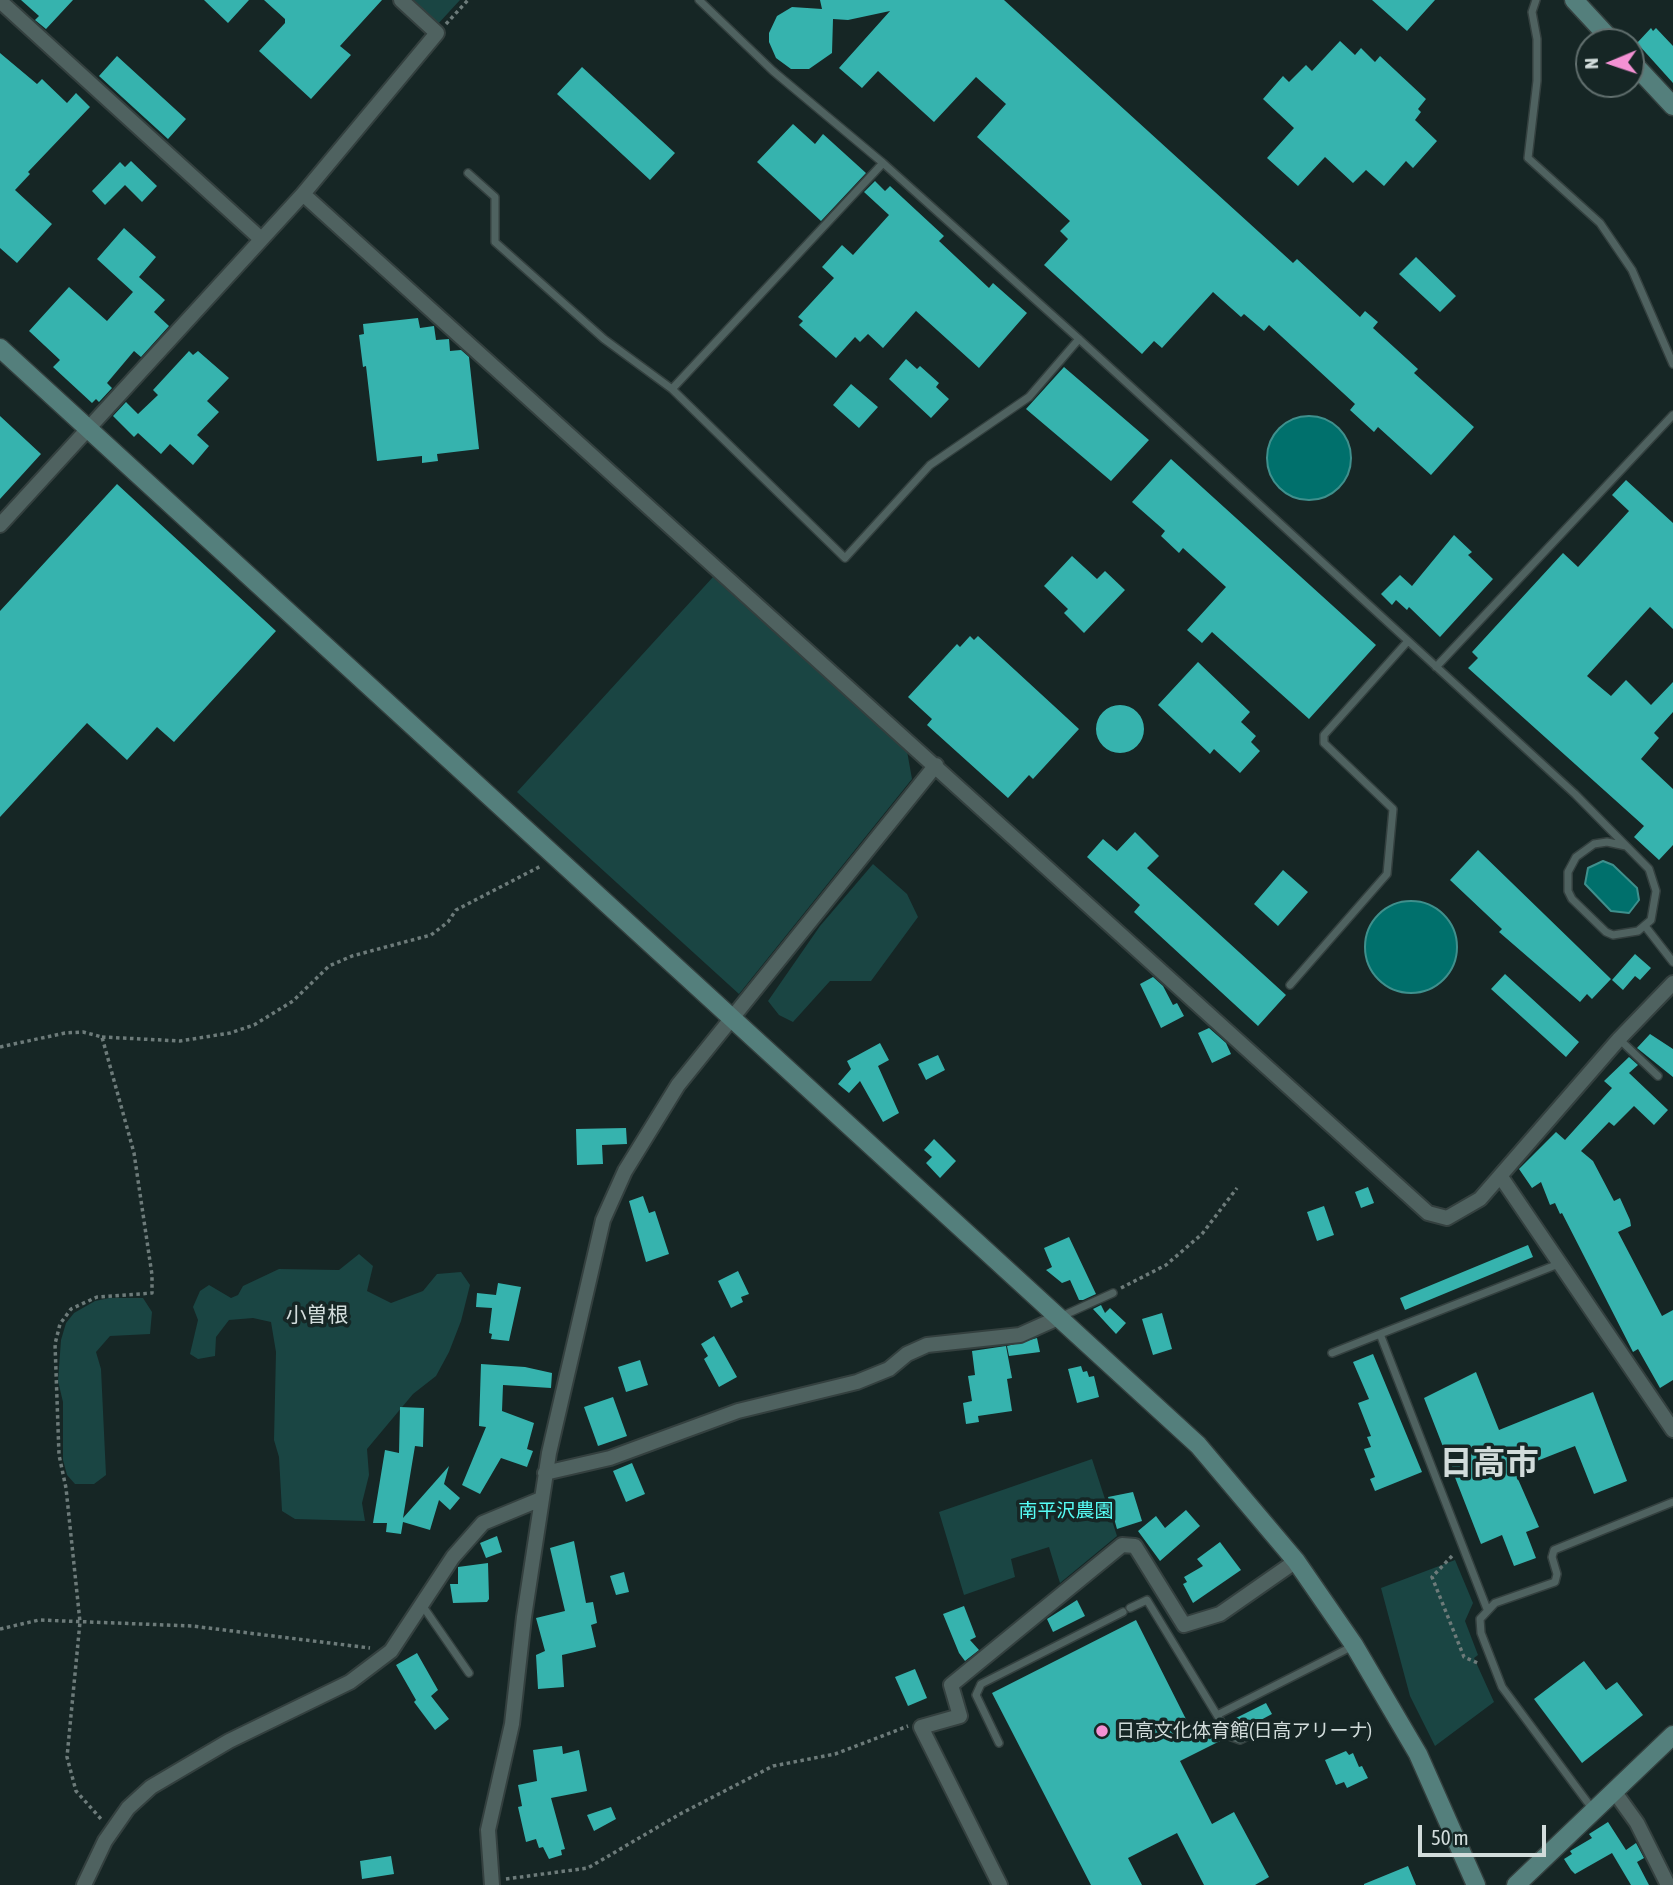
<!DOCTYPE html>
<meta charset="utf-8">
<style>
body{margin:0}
#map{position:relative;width:1673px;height:1885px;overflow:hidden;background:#162625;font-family:"Asap Condensed",sans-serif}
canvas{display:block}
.north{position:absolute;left:1575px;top:28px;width:70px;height:70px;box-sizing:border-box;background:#162625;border:2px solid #616f6e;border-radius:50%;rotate:268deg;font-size:19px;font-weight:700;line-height:28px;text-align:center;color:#d2dcdb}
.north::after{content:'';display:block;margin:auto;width:24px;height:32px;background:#f491d4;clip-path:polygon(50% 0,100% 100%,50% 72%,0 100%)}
.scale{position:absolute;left:1418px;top:1825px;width:128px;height:32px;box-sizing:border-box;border:4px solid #d2dcdb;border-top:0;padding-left:9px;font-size:21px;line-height:24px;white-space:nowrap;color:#d2dcdb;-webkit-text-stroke:5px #162625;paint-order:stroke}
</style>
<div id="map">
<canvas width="1673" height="1885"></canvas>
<div class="north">N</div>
<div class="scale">50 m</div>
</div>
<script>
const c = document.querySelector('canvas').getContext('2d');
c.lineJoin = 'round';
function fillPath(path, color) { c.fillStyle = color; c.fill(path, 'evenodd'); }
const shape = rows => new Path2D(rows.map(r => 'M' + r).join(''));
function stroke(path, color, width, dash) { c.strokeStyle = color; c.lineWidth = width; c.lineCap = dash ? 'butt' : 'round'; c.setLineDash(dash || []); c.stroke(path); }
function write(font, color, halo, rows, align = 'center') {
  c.font = font + ' "Asap Condensed","Noto Sans JP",sans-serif'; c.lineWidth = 7; c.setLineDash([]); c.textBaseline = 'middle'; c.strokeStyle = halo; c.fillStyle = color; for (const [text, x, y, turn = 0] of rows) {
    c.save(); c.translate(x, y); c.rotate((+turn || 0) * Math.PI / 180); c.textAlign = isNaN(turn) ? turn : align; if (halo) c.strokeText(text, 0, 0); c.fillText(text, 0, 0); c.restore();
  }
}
fillPath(shape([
 [411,0,460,0,437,25],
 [713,577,907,751,912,779,739,994,517,792],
 [873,864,907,894,918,917,871,981,830,981,793,1022,779,1015,768,1001,820,926],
 [359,1254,373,1266,367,1291,391,1303,423,1291,437,1274,461,1272,470,1285,461,1321,449,1352,436,1376,413,1394,367,1449,369,1475,362,1503,365,1521,295,1519,282,1511,279,1457,274,1440,276,1352,271,1322,253,1318,229,1320,216,1337,215,1356,198,1359,190,1354,198,1320,193,1307,200,1291,209,1285,231,1298,238,1295,243,1286,279,1269,339,1270],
 [109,1298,143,1298,152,1312,150,1334,110,1336,96,1352,101,1369,106,1475,94,1484,75,1484,67,1475,63,1460,63,1402,58,1381,61,1340,66,1323,74,1313,95,1301],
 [1092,1459,1117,1536,1060,1583,1049,1547,1011,1559,1015,1577,964,1595,939,1512],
 [1455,1560,1473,1603,1465,1621,1478,1655,1474,1658,1494,1702,1435,1746,1410,1696,1381,1588]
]), '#1a4543');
const water = shape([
 '1267 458a42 42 0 1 1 84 0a42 42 0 1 1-84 0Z',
 [1603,861,1613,865,1637,888,1639,900,1629,913,1611,911,1585,884,1588,868,1603,861],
 '1365 947a46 46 0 1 1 92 0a46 46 0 1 1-92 0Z'
]);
fillPath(water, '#00706c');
stroke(water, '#3f908d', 2);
fillPath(shape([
 [21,0,73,0,46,29,35,20,39,16],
 [204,0,249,0,228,23],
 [264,0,382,0,340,46,351,55,311,99,259,51,285,23,285,19],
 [820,0,1004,0,1293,263,1297,259,1360,317,1365,311,1378,322,1373,328,1418,369,1414,373,1474,427,1431,475,1378,427,1374,432,1350,410,1355,404,1269,325,1264,331,1244,314,1241,317,1213,292,1162,348,1154,341,1142,354,1044,265,1068,239,1060,231,1070,221,977,137,1006,104,976,77,934,122,878,71,862,88,839,68,890,11,848,20,833,19,832,53,809,69,791,69,776,58,769,42,769,33,777,16,792,7,822,9],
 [1372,0,1435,0,1407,31],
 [1651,28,1653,31,1656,28,1673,46,1673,83,1637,43],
 [1340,41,1355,55,1361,48,1375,62,1380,56,1426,99,1418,109,1421,112,1415,120,1437,141,1413,168,1406,161,1384,186,1366,170,1353,183,1325,157,1298,186,1267,158,1294,128,1263,99,1283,76,1289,82,1306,65,1312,71],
 [0,53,37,84,42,79,67,103,76,93,90,107,28,172,30,174,15,190,52,224,17,263,0,248],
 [117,56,186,119,168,139,99,76],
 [582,67,675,153,650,180,557,94],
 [793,124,815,144,823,134,866,173,821,221,757,162],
 [131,161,157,186,142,202,125,185,105,205,92,191,120,162,125,167],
 [875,181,885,191,890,186,944,236,939,241,989,288,993,283,1027,313,979,368,916,311,883,348,868,334,860,342,855,337,836,358,799,325,803,321,798,317,834,278,822,267,842,245,853,255,889,215,864,192],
 [124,228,156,257,139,277,165,300,154,312,169,326,141,357,134,351,107,383,112,388,99,402,96,399,92,403,53,367,60,360,29,331,69,287,107,321,133,292,97,259],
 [1416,257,1456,296,1440,312,1399,274],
 [418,318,420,328,434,326,436,340,449,339,450,351,461,350,469,357,479,449,437,454,438,461,422,463,422,456,377,461,366,366,363,367,359,335,364,334,363,324],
 [189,351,193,355,198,351,229,378,207,401,219,412,197,435,209,446,193,465,170,444,161,454,138,433,134,437,113,416,126,402,138,414,158,395,153,390],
 [906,359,917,369,920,366,939,383,936,387,949,399,931,418,889,379],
 [1064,367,1149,440,1111,481,1026,409],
 [851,384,878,407,859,428,833,405],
 [0,416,41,454,0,499],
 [1171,459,1376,645,1309,719,1212,632,1202,643,1187,630,1226,587,1183,548,1179,553,1161,536,1165,531,1132,502],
 [1626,480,1673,523,1673,629,1650,607,1587,676,1611,696,1626,680,1651,705,1673,682,1673,712,1654,733,1659,738,1641,759,1673,789,1673,845,1659,860,1634,837,1644,826,1468,668,1478,658,1472,652,1563,553,1578,567,1629,511,1612,495],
 [117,484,276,631,174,742,157,727,127,760,87,723,0,817,0,611],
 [1454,535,1472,552,1468,555,1493,579,1440,637,1409,607,1407,610,1396,600,1392,605,1381,594,1400,575,1412,586],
 [1072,556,1097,579,1105,571,1125,590,1084,633,1064,613,1068,609,1044,586],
 [970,636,974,640,978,636,1079,729,1033,779,1029,775,1008,798,927,725,932,719,908,697,957,644,960,647],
 [1198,662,1250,712,1241,722,1256,736,1251,742,1260,751,1240,773,1214,749,1210,754,1158,705],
 '1096 729a24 24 0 1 1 48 0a24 24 0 1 1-48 0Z',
 [1135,832,1159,856,1147,868,1286,995,1258,1026,1134,912,1140,905,1087,857,1103,839,1117,851],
 [1478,850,1611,979,1592,999,1587,994,1580,1002,1499,932,1502,929,1450,880],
 [1283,870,1308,892,1278,926,1254,904],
 [1635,954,1651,968,1640,980,1635,976,1623,990,1612,980],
 [1505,974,1579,1042,1566,1057,1491,989],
 [1153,977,1163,986,1173,1005,1177,1003,1184,1016,1161,1028,1140,984],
 [1209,1028,1226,1043,1231,1054,1212,1063,1198,1033],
 [1650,1034,1673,1049,1673,1077,1637,1048],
 [880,1043,889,1060,878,1066,899,1113,883,1122,860,1081,849,1093,838,1084,851,1069,847,1061],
 [938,1055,945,1070,926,1080,918,1064],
 [1629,1057,1638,1065,1629,1073,1668,1110,1654,1125,1634,1106,1614,1126,1609,1122,1581,1151,1593,1161,1614,1201,1620,1198,1630,1220,1631,1226,1618,1232,1662,1316,1673,1310,1673,1380,1660,1388,1638,1349,1633,1352,1562,1213,1560,1214,1555,1203,1550,1205,1541,1182,1532,1188,1519,1169,1556,1132,1565,1140,1612,1088,1604,1081],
 [626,1128,627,1144,602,1145,603,1164,577,1165,576,1129],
 [934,1139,956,1161,940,1178,926,1163,932,1157,924,1150],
 [1368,1187,1374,1203,1361,1208,1355,1192],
 [643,1196,649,1213,655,1211,669,1254,646,1262,629,1201],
 [1324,1206,1334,1235,1317,1241,1307,1212],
 [1069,1237,1096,1294,1083,1300,1079,1300,1070,1280,1062,1283,1046,1270,1052,1267,1044,1248],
 [1528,1245,1533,1257,1405,1310,1400,1298],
 [738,1271,749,1294,741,1297,743,1302,731,1308,718,1281],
 [498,1283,521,1287,509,1341,491,1339,492,1334,489,1333,492,1308,476,1307,477,1293,496,1295],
 [1101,1305,1105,1313,1110,1308,1126,1323,1116,1334,1093,1309],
 [1162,1313,1172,1349,1153,1355,1142,1319],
 [714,1336,737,1377,719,1387,704,1359,708,1356,701,1344],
 [1037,1338,1040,1352,1009,1356,1007,1346],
 [1006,1346,1012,1378,1007,1379,1012,1411,978,1416,979,1422,966,1424,963,1403,972,1401,968,1376,975,1375,972,1351],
 [1373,1354,1422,1472,1375,1491,1370,1479,1375,1477,1364,1449,1371,1447,1367,1437,1371,1436,1358,1403,1369,1399,1353,1362],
 [640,1360,648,1385,626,1392,618,1367],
 [481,1364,525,1367,552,1373,551,1388,503,1385,502,1411,534,1423,527,1449,533,1451,527,1467,501,1458,480,1494,462,1485,486,1427,479,1426],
 [1081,1366,1083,1372,1087,1371,1089,1377,1094,1376,1099,1397,1077,1403,1068,1369],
 [1476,1372,1499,1430,1593,1392,1627,1481,1594,1494,1575,1446,1514,1470,1539,1527,1526,1532,1536,1558,1514,1566,1502,1535,1481,1544,1424,1398],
 [613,1397,627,1436,598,1446,584,1407],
 [400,1407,424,1408,423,1447,415,1446,403,1518,449,1466,444,1484,460,1498,450,1510,439,1500,430,1530,403,1522,401,1534,386,1532,387,1523,373,1523,385,1450,399,1453],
 [632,1463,645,1494,626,1502,613,1471],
 [1133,1492,1142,1521,1117,1529,1108,1497],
 [1186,1510,1200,1526,1160,1561,1138,1531,1156,1516,1165,1528],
 [497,1536,502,1552,486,1558,480,1543],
 [574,1541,586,1603,593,1602,597,1623,591,1625,596,1647,562,1655,564,1687,538,1689,536,1655,545,1651,536,1618,565,1611,550,1548],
 [1220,1542,1241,1570,1193,1603,1183,1584,1187,1582,1184,1577,1203,1566,1197,1559],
 [488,1563,489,1599,487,1602,453,1603,450,1584,458,1584,458,1567],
 [624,1572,629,1592,616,1595,610,1576],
 [1077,1600,1085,1616,1053,1632,1047,1619],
 [964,1606,976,1637,970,1640,979,1650,965,1661,959,1653,943,1614],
 [1136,1620,1196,1739,1217,1728,1226,1731,1228,1722,1266,1703,1272,1714,1255,1723,1247,1721,1237,1732,1226,1731,1224,1739,1180,1761,1212,1824,1234,1812,1269,1877,1255,1885,1204,1885,1177,1833,1128,1858,1142,1885,1091,1885,992,1693],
 [417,1653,438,1690,431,1696,449,1719,435,1730,414,1702,416,1700,396,1665],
 [1584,1661,1606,1690,1617,1682,1643,1715,1582,1763,1534,1699],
 [915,1669,927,1698,908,1706,895,1677],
 [562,1746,563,1754,579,1750,587,1791,551,1798,565,1849,561,1850,562,1855,549,1859,543,1847,539,1848,536,1839,526,1842,518,1807,522,1806,518,1785,537,1781,533,1750],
 [1346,1751,1349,1755,1353,1753,1359,1767,1362,1766,1368,1778,1347,1788,1344,1782,1336,1785,1325,1760],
 [611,1807,616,1819,594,1831,587,1815],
 [1608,1822,1626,1850,1636,1843,1644,1858,1637,1862,1649,1885,1631,1885,1612,1853,1575,1874,1571,1870,1564,1859,1572,1854,1570,1851,1592,1838,1589,1834],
 [391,1856,394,1874,362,1879,360,1861],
 [1408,1866,1416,1885,1364,1885,1364,1884]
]), '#36b3ae');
const lane = shape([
 [699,0,773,71,883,163,1079,339,1575,794,1649,869,1656,891,1651,920,1638,931,1613,935,1606,932,1572,899,1568,891,1568,872,1576,857,1594,844,1607,842,1626,846],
 [1536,0,1532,12,1537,39,1537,81,1528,158,1600,223,1632,270,1673,364],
 [468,173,495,197,495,242,604,339,672,389,845,558,930,465,1029,397,1079,339],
 [672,389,883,163],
 [1436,667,1673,415],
 [1645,926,1673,962],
 [1290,985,1387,874,1393,809,1324,743,1324,735,1408,641],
 [1619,1039,1658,1076],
 [1060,1317,1113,1293],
 [1332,1353,1380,1334],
 [422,1605,469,1673],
 [1130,1608,1147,1600,1217,1715,1353,1646],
 [1487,1609,1380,1334,1561,1263],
 [1217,1715,1223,1725],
 [1229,1736,1240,1740,1246,1737,1250,1726],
 [999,1743,976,1695,981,1684,1123,1612],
 [1594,1811,1502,1687,1481,1633,1480,1619,1495,1603,1555,1582,1557,1574,1552,1557,1554,1550,1673,1502]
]);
const street = shape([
 [0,1,261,239],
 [303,194,437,33,401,0],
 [0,525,303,194,1428,1213,1447,1218,1480,1199,1619,1039,1673,983],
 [1501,1177,1673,1430],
 [545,1473,610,1458,738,1411,857,1382,889,1369,907,1354,927,1345,1020,1335,1058,1318],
 [1614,1791,1637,1823,1668,1885],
 [84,1885,105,1841,128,1808,151,1787,229,1741,350,1682,391,1651,453,1557,483,1523,541,1499],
 [492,1885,488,1830,512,1724,524,1617,549,1453,603,1220,625,1171,678,1085,936,765],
 [1000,1885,921,1727,960,1716,951,1685,1122,1545,1135,1546,1184,1625,1220,1614,1296,1561]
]);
const secondary = shape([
 [1574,0,1613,42],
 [1631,61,1673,106],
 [0,348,1198,1445,1296,1561,1354,1645,1418,1754,1476,1885],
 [1516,1885,1673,1735]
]);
stroke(lane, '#34403f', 10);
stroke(street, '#34403f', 18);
stroke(secondary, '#34403f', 21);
stroke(shape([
 [446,24,468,0],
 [102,1037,180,1041,230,1033,254,1025,293,1001,329,966,352,956,431,935,448,922,456,910,541,866],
 [0,1047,65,1033,83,1032,102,1037,134,1153,152,1275,152,1293,97,1297,71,1309,60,1324,55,1344,59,1455,66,1488,80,1622,67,1757,76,1791,101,1819],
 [1121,1288,1166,1265,1202,1234,1237,1188],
 [1452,1556,1432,1577,1464,1657,1480,1664],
 [0,1629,39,1620,192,1626,370,1648],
 [506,1879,588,1868,680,1814,773,1766,835,1754,908,1726]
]), '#6d7b7a', 3.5, [3.5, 3.5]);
stroke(lane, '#4f6260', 7);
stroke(street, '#4f6260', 14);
stroke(secondary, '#547f7c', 18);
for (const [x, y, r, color] of [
 [1102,1731,7,"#f491d4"]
]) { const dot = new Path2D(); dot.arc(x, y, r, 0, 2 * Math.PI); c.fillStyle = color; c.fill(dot); stroke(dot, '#162625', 2.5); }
write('19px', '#56fef6', '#162625', [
 ["南平沢農園",1066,1511]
]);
write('19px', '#d2dcdb', '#162625', [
 ["日高文化体育館(日高アリーナ)",1116,1731]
], 'left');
write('21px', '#d2dcdb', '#162625', [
 ["小曽根",317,1315]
]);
write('bold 33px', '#d2dcdb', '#162625', [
 ["日高市",1489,1464]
]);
</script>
